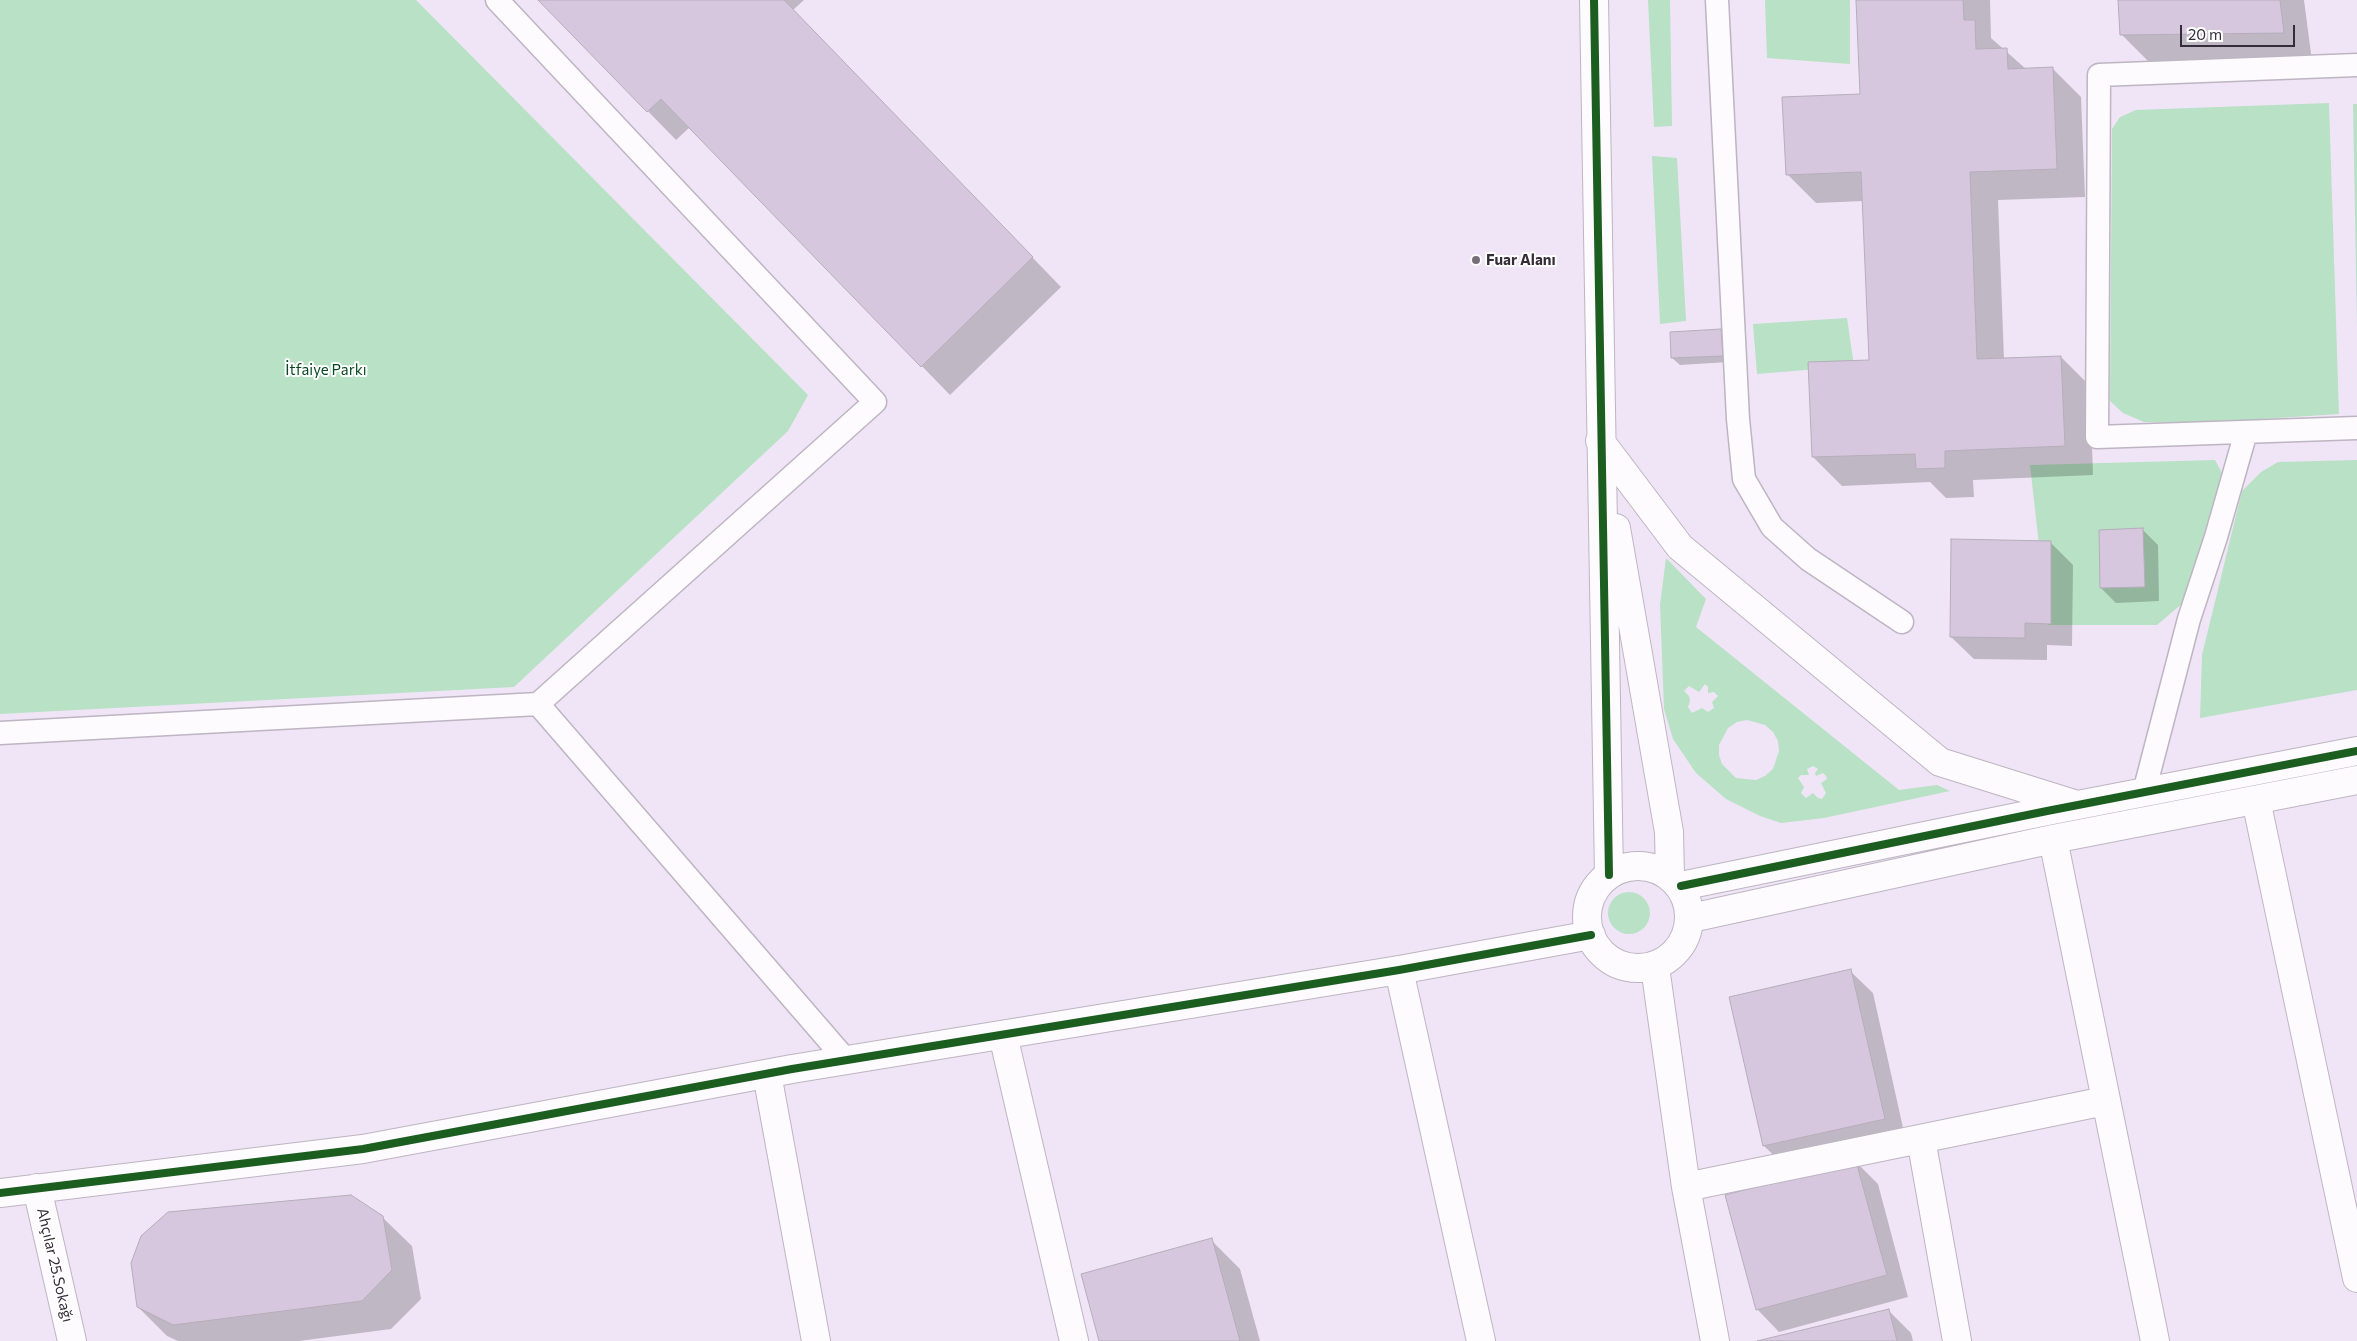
<!DOCTYPE html>
<meta charset="utf-8">
<style>
body{margin:0}
#map{position:relative;width:2357px;height:1341px;overflow:hidden;background:#f0e5f6;font-family:Commissioner,sans-serif}
canvas{display:block}
.scale{position:absolute;left:2180px;top:25px;width:115px;height:22px;box-sizing:border-box;border:2px solid #342d38;border-top:0;padding-left:6px;font-size:15px;line-height:18px;white-space:nowrap;color:#342d38;-webkit-text-stroke:4px #fff;paint-order:stroke}
</style>
<div id="map">
<canvas width="2357" height="1341"></canvas>
<div class="scale">20 m</div>
</div>
<script>
const c = document.querySelector('canvas').getContext('2d');
c.lineJoin = 'round';
function fillPath(path, color) { c.fillStyle = color; c.fill(path, 'evenodd'); }
const shape = rows => new Path2D(rows.map(r => 'M' + r).join(''));
function stroke(path, color, width, dash) { c.strokeStyle = color; c.lineWidth = width; c.lineCap = dash ? 'butt' : 'round'; c.setLineDash(dash || []); c.stroke(path); }
function write(font, color, halo, rows, align = 'center') {
  c.font = font + ' Commissioner,sans-serif'; c.lineWidth = 4; c.setLineDash([]); c.textBaseline = 'middle'; c.strokeStyle = halo; c.fillStyle = color; for (const [text, x, y, turn = 0] of rows) {
    c.save(); c.translate(x, y); c.rotate((+turn || 0) * Math.PI / 180); c.textAlign = isNaN(turn) ? turn : align; if (halo) c.strokeText(text, 0, 0); c.fillText(text, 0, 0); c.restore();
  }
}
fillPath(shape([
 [0,0,416,0,808,395,788,431,514,687,0,714],
 [1648,0,1670,0,1672,126,1654,127],
 [1765,0,1850,0,1850,64,1767,58],
 [2329,103,2339,414,2201,423,2144,422,2123,413,2110,401,2112,129,2120,117,2136,110],
 [2353,104,2357,104,2357,327],
 [1652,156,1677,158,1686,321,1660,324],
 [1847,318,1854,366,1757,374,1753,324],
 [2215,460,2223,475,2184,602,2157,625,2048,625,2030,465],
 [2357,460,2357,690,2200,718,2202,655,2242,491,2261,472,2278,462],
 [1666,558,1706,599,1696,627,1899,790,1937,785,1950,791,1824,818,1781,823,1760,816,1726,799,1696,773,1673,739,1664,709,1660,605],
 [1705,684,1708,687,1708,693,1714,692,1718,696,1712,702,1714,708,1708,712,1702,708,1692,713,1688,707,1690,701,1689,696,1684,691,1689,686,1699,692],
 [1747,720,1765,725,1773,732,1778,741,1779,751,1773,769,1765,776,1756,780,1736,778,1722,764,1719,755,1719,745,1728,728,1737,722],
 [1813,766,1818,769,1815,773,1816,776,1823,773,1826,776,1827,779,1821,783,1826,793,1822,799,1818,798,1813,793,1806,798,1801,793,1804,787,1798,778,1801,775,1809,775,1807,769],
 '1608 913a21 21 0 1 1 42 0a21 21 0 1 1-42 0Z'
]), '#b8e1c5');
fillPath(shape([
 [540,0,804,0,793,10,1061,287,950,395,690,127,676,140],
 [1857,0,1990,0,1991,38,2026,69,2052,68,2081,97,2085,197,1998,200,2004,359,2061,357,2090,386,2093,475,1973,480,1974,497,1946,498,1930,482,1842,486,1813,457,1870,361,1864,201,1816,203,1787,174,1861,95],
 [2119,0,2304,0,2312,61,2150,63,2121,34],
 [1721,331,1728,338,1729,362,1680,365,1672,358],
 [2143,530,2158,545,2159,601,2116,603,2101,588],
 [2051,543,2073,565,2072,646,2047,645,2047,660,1974,659,1951,637],
 [1850,971,1873,993,1906,1141,1787,1168,1764,1146],
 [1856,1162,1878,1184,1908,1297,1779,1332,1757,1309],
 [382,1217,412,1246,421,1299,391,1329,299,1341,178,1341,167,1336,138,1307],
 [1211,1240,1240,1269,1260,1341,1101,1341],
 [1889,1311,1911,1333,1913,1341,1763,1341]
]), '#0003');
const building = shape([
 [538,0,784,0,1033,257,921,367,661,99,647,112,538,0],
 [1856,0,1963,0,1964,20,1975,20,1976,49,2007,48,2008,69,2053,67,2057,169,1970,172,1977,359,2061,356,2065,446,1945,451,1945,468,1916,469,1915,454,1812,457,1808,362,1869,360,1861,172,1786,175,1782,97,1860,94,1856,0],
 [2118,0,2280,0,2284,33,2120,35,2118,0],
 [1721,329,1723,356,1671,358,1670,332,1721,329],
 [2143,528,2145,587,2100,588,2099,530,2143,528],
 [1951,539,2051,541,2051,624,2025,623,2025,638,1950,637,1951,539],
 [1851,969,1885,1119,1763,1146,1729,997,1851,969],
 [1856,1161,1887,1275,1756,1310,1725,1195,1856,1161],
 [351,1195,383,1216,392,1270,362,1301,173,1325,137,1307,131,1263,141,1236,168,1212,351,1195],
 [1212,1238,1240,1341,1099,1341,1081,1274,1212,1238],
 [1889,1309,1897,1341,1757,1341,1889,1309]
]);
fillPath(building, '#d6c7de');
stroke(building, '#b5adba', 1);
const service = shape([
 [497,0,875,402,538,704],
 [1717,0,1738,419,1744,479,1772,527,1808,559,1902,622],
 [2357,65,2099,75,2097,437,2357,428],
 [0,733,538,704,846,1060],
 [2144,792,2189,619,2216,537,2246,432]
]);
const minor = shape([
 [1594,0,1609,875],
 [1600,441,1680,547,1940,762,2074,804],
 [1616,528,1669,832,1670,877],
 [2256,800,2357,1278],
 [2053,839,2155,1341],
 '1587 917a51 51 0 1 1 102 0a51 51 0 1 1-102 0Z',
 [1681,886,2047,811,2357,751],
 [1691,918,2053,839,2357,780],
 [1655,967,1686,1187,1715,1341],
 [1399,970,1481,1341],
 [1003,1035,1074,1341],
 [767,1074,816,1341],
 [1921,1139,1957,1341],
 [1686,1187,2105,1101],
 [37,1188,72,1341],
 [0,1193,363,1149,792,1069,1399,970,1591,935]
]);
stroke(service, '#bdb5c2', 25);
stroke(minor, '#bdb5c2', 30);
stroke(service, '#fdfbfe', 22);
stroke(minor, '#fdfbfe', 28);
stroke(shape([
 [1594,0,1609,875],
 [1681,886,2047,811,2357,751],
 [0,1193,363,1149,792,1069,1399,970,1591,935]
]), '#1b5e20', 8);
for (const [x, y, r, color] of [
 [1476,260,5,"#766d7a"]
]) { const dot = new Path2D(); dot.arc(x, y, r, 0, 2 * Math.PI); c.fillStyle = color; c.fill(dot); stroke(dot, '#fff', 2); }
write('bold 15px', '#342d38', '#fff', [
 ["Fuar Alanı",1486,260]
], 'left');
write('15px', '#084820', '#fff', [
 ["İtfaiye Parkı",326,370]
]);
write('15px', '#342d38', '#fff', [
 ["Ahçılar 25.Sokağı",55,1265,77]
]);
</script>
